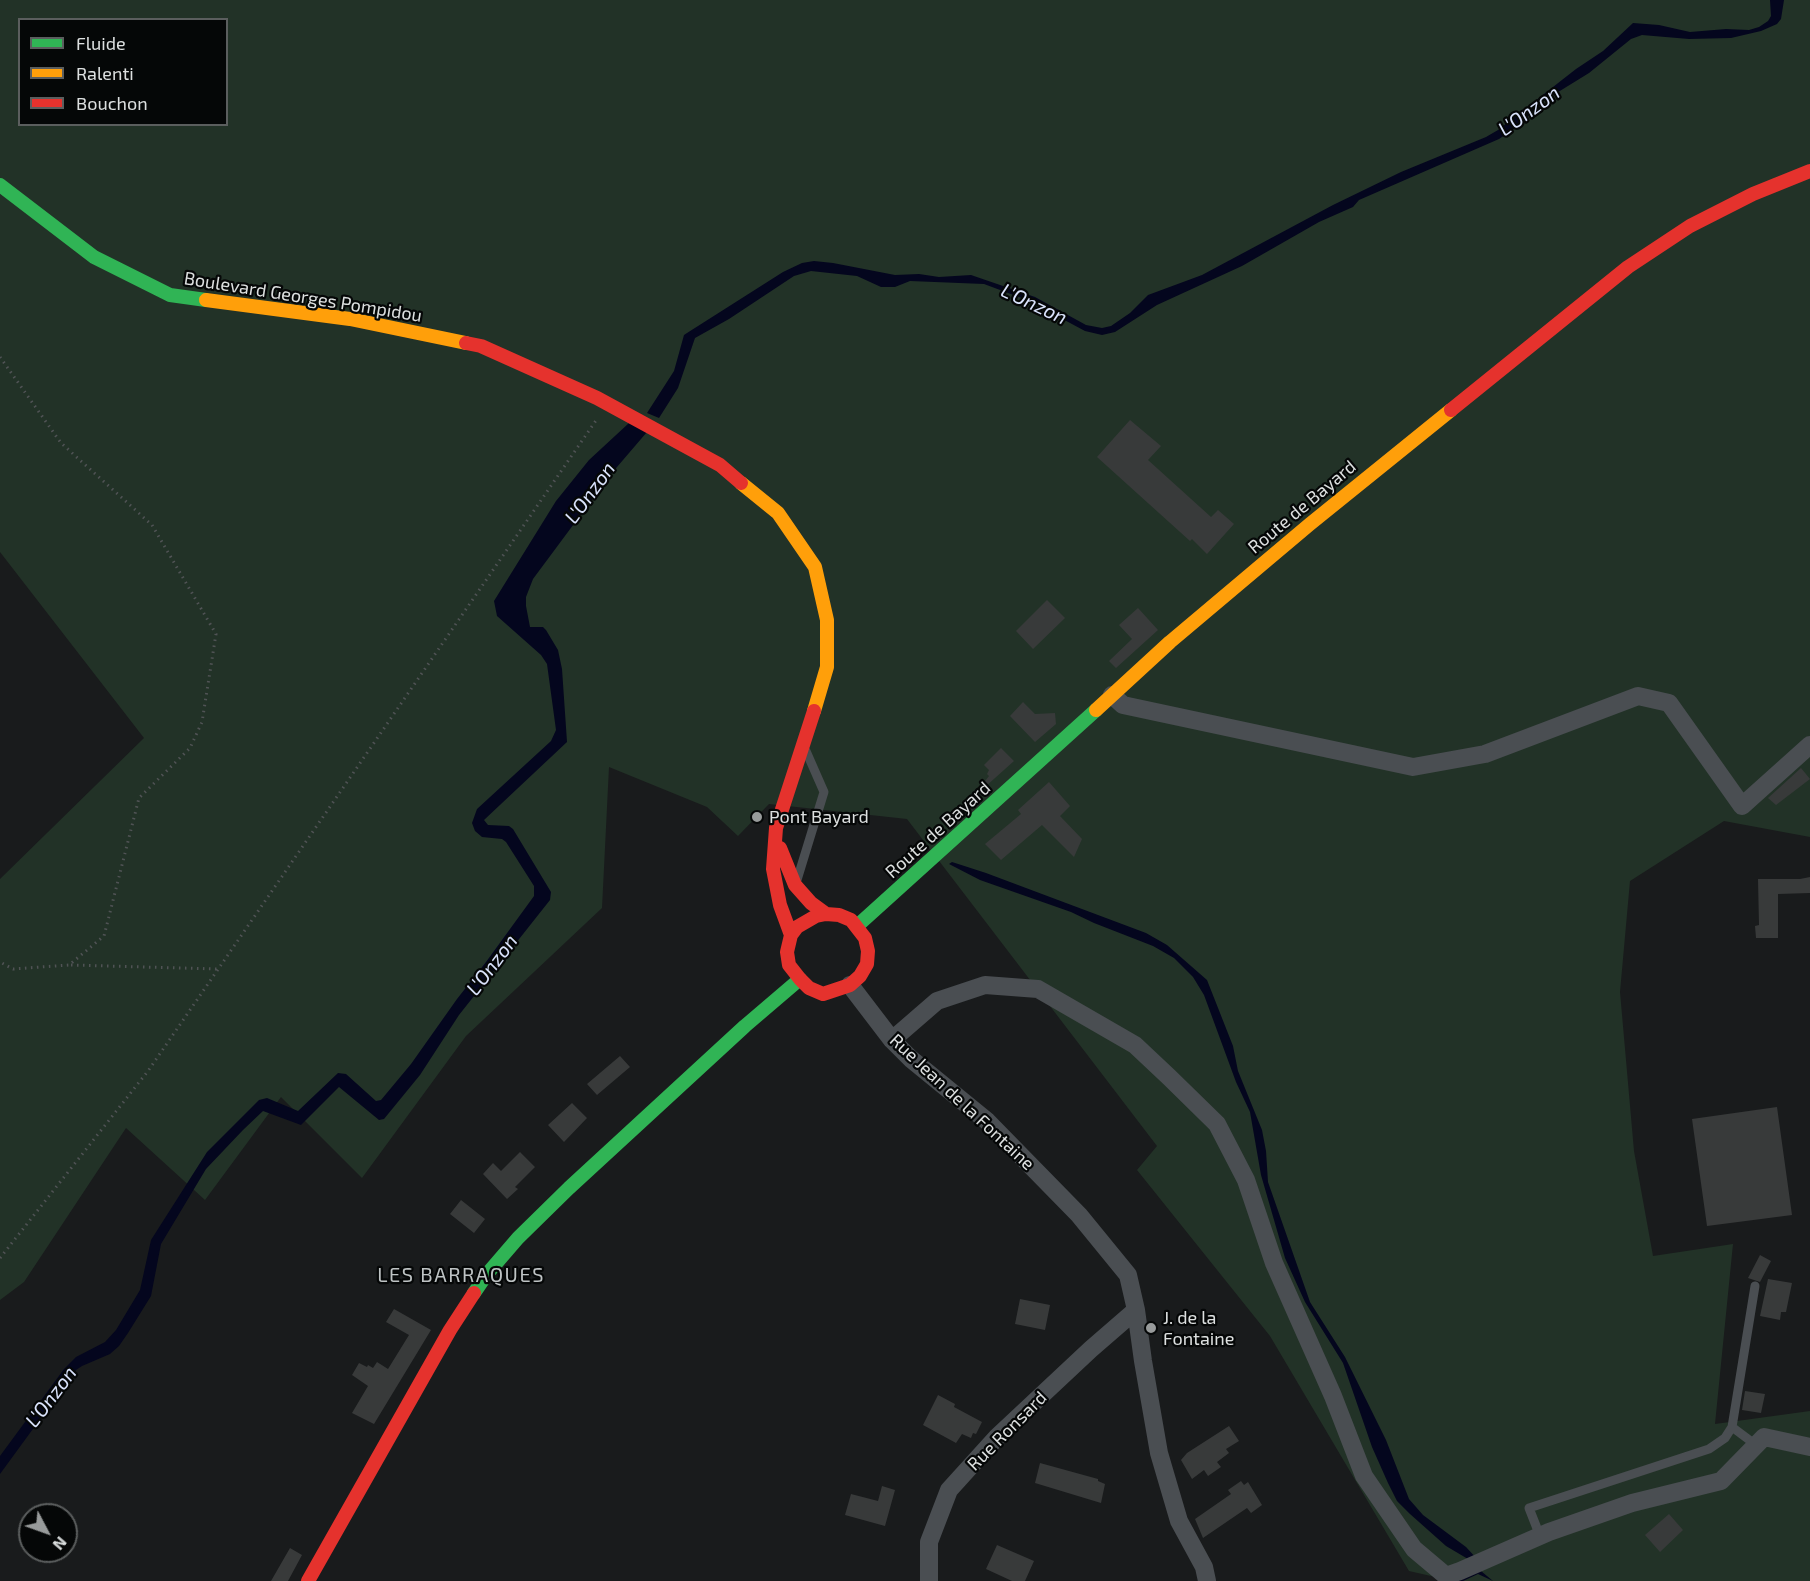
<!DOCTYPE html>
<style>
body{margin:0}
#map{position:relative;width:1810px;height:1581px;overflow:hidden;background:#191b1c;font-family:"Exo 2",sans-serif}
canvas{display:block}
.legend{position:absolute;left:18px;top:18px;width:210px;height:108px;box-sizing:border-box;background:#050707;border:2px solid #5b5e5e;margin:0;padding:8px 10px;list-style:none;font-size:18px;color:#dde0e0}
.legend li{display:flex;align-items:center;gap:12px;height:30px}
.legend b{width:30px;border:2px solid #5b5e5e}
.north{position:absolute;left:18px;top:1503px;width:60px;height:60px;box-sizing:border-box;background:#050707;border:2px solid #5b5e5e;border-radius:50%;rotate:131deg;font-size:16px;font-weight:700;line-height:24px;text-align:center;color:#dde0e0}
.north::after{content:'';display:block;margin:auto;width:21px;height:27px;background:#989b9b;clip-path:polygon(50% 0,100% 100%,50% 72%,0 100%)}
</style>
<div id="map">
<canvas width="1810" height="1581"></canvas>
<ul class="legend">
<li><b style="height:8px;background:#30b455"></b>Fluide</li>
<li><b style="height:8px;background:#ff9f0a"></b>Ralenti</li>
<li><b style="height:8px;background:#e5322d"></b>Bouchon</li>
</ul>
<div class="north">N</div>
</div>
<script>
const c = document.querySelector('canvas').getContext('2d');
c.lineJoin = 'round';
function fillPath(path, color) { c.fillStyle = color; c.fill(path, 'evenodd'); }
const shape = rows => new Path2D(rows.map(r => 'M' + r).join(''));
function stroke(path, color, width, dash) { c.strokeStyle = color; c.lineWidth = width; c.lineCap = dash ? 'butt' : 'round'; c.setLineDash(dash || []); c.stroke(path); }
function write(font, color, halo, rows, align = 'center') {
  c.font = font + ' "Exo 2",sans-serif'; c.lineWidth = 4.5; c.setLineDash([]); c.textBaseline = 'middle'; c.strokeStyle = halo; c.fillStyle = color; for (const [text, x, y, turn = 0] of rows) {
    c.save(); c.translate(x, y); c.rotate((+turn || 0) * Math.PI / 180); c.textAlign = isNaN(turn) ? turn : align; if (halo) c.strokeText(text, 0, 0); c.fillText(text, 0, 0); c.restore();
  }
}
fillPath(shape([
 [0,0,1810,0,1810,837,1724,821,1630,881,1620,992,1634,1151,1653,1256,1733,1244,1715,1424,1810,1411,1810,1581,1453,1581,1409,1571,1270,1336,1137,1170,1157,1146,907,819,769,804,738,836,707,807,609,767,602,908,466,1036,362,1178,281,1097,205,1200,126,1128,24,1282,0,1300,0,879,144,738,0,552],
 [20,20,226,20,226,124,20,124]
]), '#223227');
fillPath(shape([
 [1770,0,1784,0,1781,19,1777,24,1761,31,1731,38,1689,39,1642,35,1631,39,1589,73,1542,102,1517,127,1499,139,1359,200,1353,207,1319,222,1242,266,1157,305,1115,332,1102,335,1085,331,1027,300,984,284,910,281,895,287,881,287,857,276,811,271,794,276,729,319,695,338,678,388,659,418,647,413,674,371,684,335,687,333,783,272,802,263,814,261,833,263,895,275,919,274,939,277,971,275,1035,297,1086,325,1102,328,1111,326,1130,313,1148,295,1202,275,1333,205,1401,172,1486,137,1498,130,1576,69,1603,51,1633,23,1659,25,1690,32,1726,29,1749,30,1759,27,1768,21,1771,16],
 [629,423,647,432,611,474,533,579,526,597,526,606,530,627,543,627,546,630,558,650,562,669,567,742,484,820,488,825,509,826,513,829,551,892,550,900,459,1015,420,1075,384,1119,379,1120,339,1087,301,1125,263,1111,243,1130,206,1169,161,1244,151,1296,128,1333,119,1346,110,1354,82,1366,76,1370,0,1474,0,1456,64,1369,76,1357,105,1342,116,1330,140,1290,151,1240,207,1152,259,1100,267,1098,298,1111,338,1073,346,1074,376,1101,381,1100,411,1064,457,999,486,962,534,896,534,886,506,842,502,839,482,837,475,831,472,823,477,809,551,741,556,730,547,664,541,655,497,616,494,601,556,501,589,460],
 [952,862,986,873,1146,933,1167,945,1207,980,1233,1046,1238,1071,1262,1130,1266,1151,1268,1182,1310,1302,1345,1357,1386,1440,1409,1499,1423,1515,1466,1547,1478,1560,1481,1571,1493,1581,1478,1574,1463,1581,1455,1581,1473,1562,1446,1546,1410,1514,1397,1501,1388,1483,1372,1447,1343,1363,1305,1302,1285,1258,1261,1175,1250,1112,1236,1082,1204,995,1193,977,1174,958,1153,946,1094,923,1071,912,980,880,949,864]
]), '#04061e');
fillPath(shape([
 [1130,420,1161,446,1148,460,1211,517,1218,510,1234,524,1207,554,1192,539,1190,541,1097,457],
 [1047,600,1065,618,1033,649,1016,631],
 [1138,608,1158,630,1116,668,1109,661,1132,639,1119,625],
 [1023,702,1035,714,1055,713,1056,724,1035,742,1010,716],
 [1001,748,1014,761,976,795,975,794,989,776,987,774,989,770,984,765],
 [1801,768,1810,779,1776,805,1768,798],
 [1049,782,1070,806,1060,816,1082,839,1074,857,1042,825,1001,860,985,844,1021,814,1018,810],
 [1810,877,1810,893,1778,894,1778,938,1756,938,1755,926,1759,925,1758,879,1800,879],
 [620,1056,630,1067,597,1095,587,1084],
 [572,1103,587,1118,564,1142,548,1125],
 [1777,1107,1792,1215,1707,1226,1692,1119],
 [520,1152,535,1167,515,1187,518,1189,507,1199,483,1174,493,1163,501,1171],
 [461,1200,485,1219,474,1233,450,1214],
 [1760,1255,1771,1261,1760,1282,1748,1278],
 [1768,1279,1792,1283,1786,1312,1781,1312,1780,1320,1760,1316],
 [1020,1299,1050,1305,1045,1330,1015,1324],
 [394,1309,431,1330,374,1424,352,1413,368,1386,352,1375,359,1363,367,1367,368,1365,373,1368,377,1362,388,1369,409,1335,386,1322],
 [1745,1391,1765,1394,1761,1413,1742,1410],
 [938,1395,955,1404,954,1407,982,1422,976,1434,973,1433,971,1438,962,1434,956,1443,923,1425],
 [1229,1426,1239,1441,1226,1449,1229,1453,1217,1462,1221,1467,1208,1476,1204,1470,1192,1479,1181,1460,1187,1453],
 [1040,1463,1098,1479,1098,1481,1105,1484,1101,1503,1035,1483],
 [1241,1481,1244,1485,1248,1482,1262,1505,1251,1513,1247,1508,1203,1538,1195,1519,1231,1494,1228,1490],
 [882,1486,895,1490,885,1526,845,1515,851,1494,878,1501],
 [1669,1514,1683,1530,1660,1552,1645,1535],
 [997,1545,1034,1561,1025,1581,1012,1581,986,1569],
 [290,1548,302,1555,288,1581,271,1581]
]), '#383a3a');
stroke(shape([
 [0,357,61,443,152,525,216,634,202,722,190,748,139,798,104,936,69,965,13,969,0,962],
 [71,965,217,969],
 [0,1258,148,1071,597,419]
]), '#505355', 3, [1.5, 4.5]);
stroke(shape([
 [797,880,824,792,806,751],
 [1755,1286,1732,1427,1756,1445],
 [1540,1536,1529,1508,1709,1449,1725,1438,1732,1427]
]), '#4a4e52', 9);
stroke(shape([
 [1112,695,1123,705,1413,767,1485,754,1638,696,1669,703,1742,806,1810,745],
 [850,985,892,1040,911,1059,987,1121,1079,1215,1128,1275,1136,1310,1143,1361,1159,1453,1179,1521,1204,1567,1207,1581],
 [892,1040,937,1001,985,985,1038,989,1135,1045,1169,1077,1217,1124,1246,1180,1274,1263,1333,1396,1364,1476,1414,1549,1446,1576,1460,1571,1549,1532,1632,1503,1721,1481,1764,1437,1810,1447],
 [929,1581,929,1542,949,1490,997,1437,1091,1349,1136,1310]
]), '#4a4e52', 18);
stroke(shape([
 [0,185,94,257,170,295,206,300],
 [857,926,1096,710],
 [474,1293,487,1274,518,1238,569,1188,745,1026,800,979]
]), '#30b455', 14);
stroke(shape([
 [206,300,350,319,466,343],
 [741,483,778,513,815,567,827,620,827,667,814,711],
 [1096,710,1170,642,1310,524,1451,410]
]), '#ff9f0a', 14);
stroke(shape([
 [466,343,481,346,597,398,720,465,741,483],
 [1451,410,1628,267,1690,226,1753,194,1810,171],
 [780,848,795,885,811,903,826,914],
 [826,914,839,915,851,920,865,938,868,951,867,964,860,976,850,985,823,994,809,988,800,979,789,965,787,952,791,935,797,927,816,916,826,914],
 [791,935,780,905,773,869,776,828,814,711],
 [308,1581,450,1330,474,1293]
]), '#e5322d', 14);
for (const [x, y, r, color] of [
 [757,817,6,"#989b9b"],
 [1151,1328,6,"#989b9b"]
]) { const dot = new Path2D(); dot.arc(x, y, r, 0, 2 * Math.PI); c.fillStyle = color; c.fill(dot); stroke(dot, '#050707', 2); }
write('18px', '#dde0e0', '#050707', [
 ["Boulevard Georges Pompidou",303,297,9],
 ["Route de Bayard",1302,507,-40],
 ["Route de Bayard",938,830,-42],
 ["Rue Jean de la Fontaine",962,1102,43],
 ["Rue Ronsard",1007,1431,-45]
]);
write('18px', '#dde0e0', '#050707', [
 ["Pont Bayard",769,817],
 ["J. de la",1163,1318],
 ["Fontaine",1163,1339]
], 'left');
write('italic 20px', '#dae3fc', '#050707', [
 ["L'Onzon",1529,111,-36],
 ["L'Onzon",1034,304,25],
 ["L'Onzon",590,493,-54],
 ["L'Onzon",492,965,-53],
 ["L'Onzon",51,1397,-53]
]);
c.letterSpacing = '1.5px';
write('20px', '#bec3c4', '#050707', [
 ["LES BARRAQUES",461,1275]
]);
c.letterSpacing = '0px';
</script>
